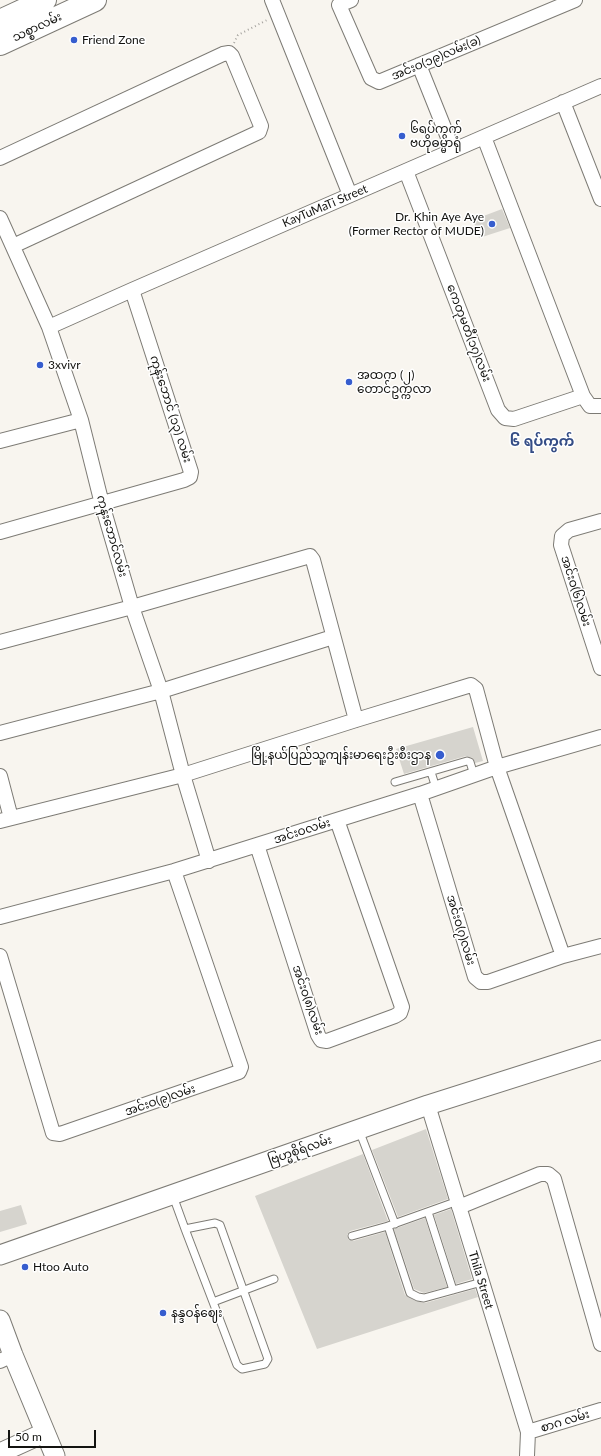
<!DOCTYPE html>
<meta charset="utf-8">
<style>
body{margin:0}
#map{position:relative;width:601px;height:1456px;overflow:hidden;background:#f8f5ef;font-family:Lato,sans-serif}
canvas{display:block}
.scale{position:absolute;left:8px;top:1430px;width:88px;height:18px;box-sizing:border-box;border:2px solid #131310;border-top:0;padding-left:5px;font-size:12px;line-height:14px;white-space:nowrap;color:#131310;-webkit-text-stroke:3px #fff;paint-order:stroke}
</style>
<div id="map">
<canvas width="601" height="1456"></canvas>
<div class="scale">50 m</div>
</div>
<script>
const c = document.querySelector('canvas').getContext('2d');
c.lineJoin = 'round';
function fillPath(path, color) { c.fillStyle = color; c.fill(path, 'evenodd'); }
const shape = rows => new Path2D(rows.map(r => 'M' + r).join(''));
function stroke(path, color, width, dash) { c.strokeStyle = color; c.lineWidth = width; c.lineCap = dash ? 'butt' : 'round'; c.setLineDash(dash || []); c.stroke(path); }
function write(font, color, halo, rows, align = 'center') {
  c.font = font + ' Lato,"Noto Sans Myanmar",sans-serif'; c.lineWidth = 3; c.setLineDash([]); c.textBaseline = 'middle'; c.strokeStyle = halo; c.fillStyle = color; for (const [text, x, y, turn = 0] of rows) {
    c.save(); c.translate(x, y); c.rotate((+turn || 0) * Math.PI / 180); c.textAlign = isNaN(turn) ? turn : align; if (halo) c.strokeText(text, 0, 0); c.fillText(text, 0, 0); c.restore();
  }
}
fillPath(shape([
 [502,209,510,228,479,238,473,220],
 [473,727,483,761,475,763,473,758,466,756,404,774,396,749],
 [426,1129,448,1199,398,1217,372,1150],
 [363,1154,388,1221,350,1231,347,1235,348,1239,353,1241,385,1232,405,1295,416,1301,425,1303,475,1289,478,1297,317,1349,255,1196],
 [21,1205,27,1224,0,1232,0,1211],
 [451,1209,472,1279,456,1284,434,1215],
 [425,1218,447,1287,424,1293,414,1289,394,1229]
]), '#d6d4ce');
const lane = shape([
 [431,772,436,788],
 [395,782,467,761,470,762,474,775],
 [359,1130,395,1224],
 [173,1196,185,1229,213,1302,237,1365,242,1369,265,1364,268,1359,220,1225,215,1223,185,1229],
 [458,1201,388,1226,410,1293,418,1297,424,1298,482,1282],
 [428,1212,453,1290],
 [352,1236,388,1226],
 [213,1302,274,1279]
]);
const street = shape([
 [272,0,350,195],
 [351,0,339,5,371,78,379,82,575,0],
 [419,65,453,150],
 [563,102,601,199],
 [484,137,583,396],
 [0,158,223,54,229,53,232,56,261,126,259,132,13,246],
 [406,171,498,410,505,418,514,419,583,396,590,406,601,406],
 [0,218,49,327,81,420,102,504,132,607,161,691,183,775,209,861],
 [49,327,132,290,601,86],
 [0,441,81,420],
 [601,521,569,530,562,536,561,545,601,668],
 [0,532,184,480,190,477,191,472,132,290],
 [0,642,132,607,310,556,313,560,356,720],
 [0,733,161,691,333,637],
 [0,776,11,818],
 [420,794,475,977,481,982,488,982,563,956,601,946],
 [0,821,183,775,356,720,471,685,476,689,497,767,563,956],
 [257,845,318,1035,321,1040,327,1041,395,1016,400,1013,402,1007,337,820],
 [0,917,174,871,420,794,497,767,601,737],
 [0,956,53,1133,60,1134,239,1072,241,1067,174,871],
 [428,1105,528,1432,527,1456],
 [459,1207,540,1174,548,1174,554,1179,601,1344],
 [0,1361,13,1355],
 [528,1432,601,1410]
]);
const secondary = shape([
 [0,1255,428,1105,601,1050],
 [0,1320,13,1355,55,1456],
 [0,1453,44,1433]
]);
const primary = shape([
 [0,21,45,0],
 [0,44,95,0]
]);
stroke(lane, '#7d7b75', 9);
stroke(street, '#7d7b75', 16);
stroke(secondary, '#7d7b75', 21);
stroke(primary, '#7d7b75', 24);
stroke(shape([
 [234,43,238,35,267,20]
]), '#a7a5a0', 2, [1, 3]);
stroke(lane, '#fff', 7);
stroke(street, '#fff', 14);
stroke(secondary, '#fff', 19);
stroke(primary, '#fff', 22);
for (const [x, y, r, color] of [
 [74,40,4,"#365dce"],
 [402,136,4,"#365dce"],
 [492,224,4,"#365dce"],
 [40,365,4,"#365dce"],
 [349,382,4,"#365dce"],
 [440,755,5,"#365dce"],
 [25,1267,4,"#365dce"],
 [163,1313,4,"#365dce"]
]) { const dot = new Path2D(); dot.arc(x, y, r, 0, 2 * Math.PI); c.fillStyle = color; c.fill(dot); stroke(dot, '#fff', 1.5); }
write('12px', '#131310', '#fff', [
 ["သစ္စာလမ်း",37,27,-25],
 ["အင်းဝ(၁၉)လမ်း(ခ)",436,58,-23],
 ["KayTuMaTi Street",325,206,-23],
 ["ကေတုမတီ(၁၇)လမ်း",469,333,69],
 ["ကုန်းဘောင် (၁၃) လမ်း",171,409,72],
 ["ကုန်းဘောင်လမ်း",112,536,74],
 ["အင်းဝ(၆)လမ်း",576,591,72],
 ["အင်းဝလမ်း",302,831,-18],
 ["အင်းဝ(၇)လမ်း",461,930,73],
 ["အင်းဝ(၈)လမ်း",308,1000,71],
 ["အင်းဝ(၉)လမ်း",160,1100,-19],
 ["ဗြဟ္မစိုရ်လမ်း",300,1150,-19],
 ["Thila Street",481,1280,73],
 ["စာဂ လမ်း",565,1421,-17]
]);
write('12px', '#131310', '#fff', [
 ["Friend Zone",82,40],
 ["၆ရပ်ကွက်",410,129],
 ["ဗဟိုဓမ္မာရုံ",410,143],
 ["Dr. Khin Aye Aye",484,217,"right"],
 ["(Former Rector of MUDE)",484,231,"right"],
 ["3xvivr",48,365],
 ["အထက (၂)",357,375],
 ["တောင်ဥက္ကလာ",357,389],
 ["မြို့နယ်ပြည်သူ့ကျန်းမာရေးဦးစီးဌာန",431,755,"right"],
 ["Htoo Auto",33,1267],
 ["နန္ဒဝန်ဈေး",171,1313]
], 'left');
write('bold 14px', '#354d86', '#fff', [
 ["၆ ရပ်ကွက်",542,441]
]);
</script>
